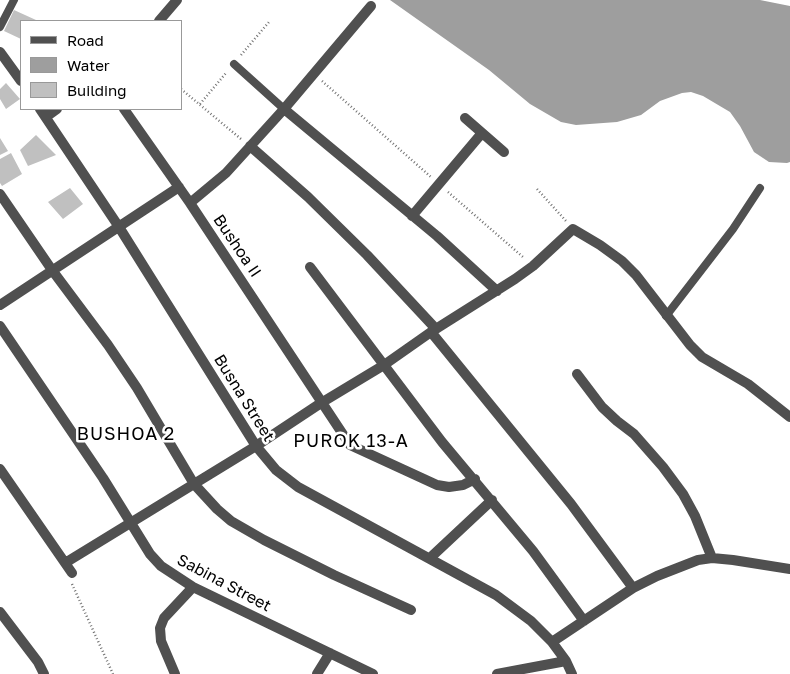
<!DOCTYPE html>
<style>
body{margin:0}
#map{position:relative;width:790px;height:674px;overflow:hidden;background:#fff;font-family:"Golos Text",sans-serif}
canvas{display:block}
.legend{position:absolute;left:20px;top:20px;width:162px;height:90px;box-sizing:border-box;background:#fff;border:1px solid #999;margin:0;padding:6px 9px;list-style:none;font-size:15px;color:#000}
.legend li{display:flex;align-items:center;gap:10px;height:25px}
.legend b{width:25px;border:1px solid #999}
</style>
<div id="map">
<canvas width="790" height="674"></canvas>
<ul class="legend">
<li><b style="height:6px;background:#505050"></b>Road</li>
<li><b style="height:14px;background:#9e9e9e"></b>Water</li>
<li><b style="height:14px;background:#c0c0c0"></b>Building</li>
</ul>
</div>
<script>
const c = document.querySelector('canvas').getContext('2d');
c.lineJoin = 'round';
function fillPath(path, color) { c.fillStyle = color; c.fill(path, 'evenodd'); }
const shape = rows => new Path2D(rows.map(r => 'M' + r).join(''));
function stroke(path, color, width, dash) { c.strokeStyle = color; c.lineWidth = width; c.lineCap = dash ? 'butt' : 'round'; c.setLineDash(dash || []); c.stroke(path); }
function write(font, color, halo, rows, align = 'center') {
  c.font = font + ' "Golos Text",sans-serif'; c.lineWidth = 5; c.setLineDash([]); c.textBaseline = 'middle'; c.strokeStyle = halo; c.fillStyle = color; for (const [text, x, y, turn = 0] of rows) {
    c.save(); c.translate(x, y); c.rotate((+turn || 0) * Math.PI / 180); c.textAlign = isNaN(turn) ? turn : align; if (halo) c.strokeText(text, 0, 0); c.fillText(text, 0, 0); c.restore();
  }
}
fillPath(shape([
 [390,0,760,0,790,6,790,162,787,163,769,162,754,152,740,126,730,112,703,96,691,92,682,93,660,101,641,115,617,122,576,125,561,122,530,104,489,70]
]), '#9e9e9e');
fillPath(shape([
 [14,10,36,20,35,21,21,21,21,39,4,31],
 [6,83,20,99,6,109,0,99,0,89],
 [36,135,56,155,28,166,20,150],
 [0,138,8,151,0,155],
 [11,153,22,174,2,186,0,183,0,159],
 [70,188,83,204,63,219,48,202]
]), '#c0c0c0');
stroke(shape([
 [241,55,269,22],
 [322,81,431,177],
 [181,89,241,139],
 [200,104,226,73],
 [537,189,566,221],
 [448,192,523,257],
 [72,584,113,674]
]), '#727272', 2.5, [1, 2.5]);
stroke(shape([
 [0,27,14,0],
 [234,64,284,109],
 [666,316,733,229,760,188]
]), '#505050', 8);
stroke(shape([
 [159,21,177,0],
 [0,52,21,81],
 [40,109,119,227,256,446,276,470,298,487,496,595,531,621,552,642,566,661,572,674],
 [124,109,190,203,350,445,437,485,449,487,463,485,475,479],
 [284,109,437,236,497,291],
 [46,117,57,109],
 [465,118,504,152],
 [250,146,308,197,367,255,436,329],
 [0,194,52,270,108,345,137,388,194,484,217,509,231,521,264,540,334,575,411,610],
 [190,203,226,173,284,109,371,6],
 [412,216,482,133],
 [310,267,442,442,533,551,584,621],
 [0,305,179,187],
 [0,326,103,478,150,554,161,566,193,587,373,674],
 [431,332,571,504,633,588],
 [577,374,602,407,617,421,634,434,663,467,683,494,695,516,712,558],
 [0,469,72,573],
 [430,558,492,500],
 [65,563,256,446,321,403,384,365,431,332,515,279,533,266,573,229,600,245,622,261,636,275,690,345,702,357,748,384,790,417],
 [0,612,38,662,44,674],
 [552,642,633,588,657,576,698,560,712,558,733,560,790,569],
 [175,674,161,641,160,628,164,618,193,587],
 [317,674,330,653],
 [497,674,566,661]
]), '#505050', 10);
write('16px', '#000', '#fff', [
 ["Bushoa II",237,246,56],
 ["Busna Street",244,398,58],
 ["Sabina Street",224,583,28]
]);
c.letterSpacing = '1px';
write('18px', '#000', '#fff', [
 ["BUSHOA 2",126,434],
 ["PUROK 13-A",351,441]
]);
c.letterSpacing = '0px';
</script>
